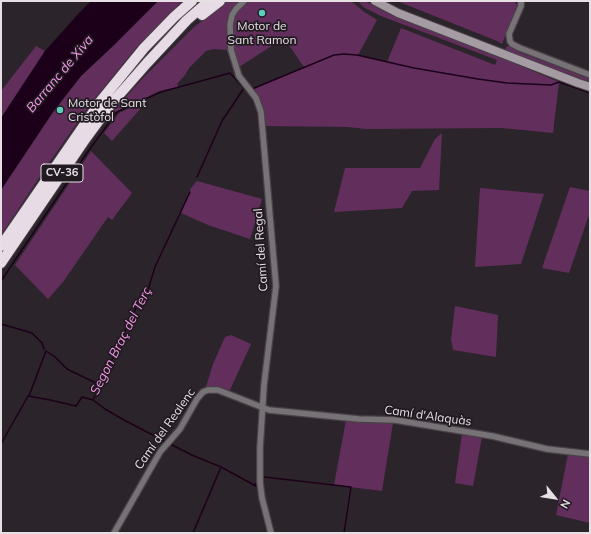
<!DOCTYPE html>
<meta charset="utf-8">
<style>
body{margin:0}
#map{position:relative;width:591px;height:534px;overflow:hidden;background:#2c242b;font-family:Mulish,sans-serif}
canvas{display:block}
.frame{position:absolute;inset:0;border:2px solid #e6e0e5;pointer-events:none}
.north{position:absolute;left:535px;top:478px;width:40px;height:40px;-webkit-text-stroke:3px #221a21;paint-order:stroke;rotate:120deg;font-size:11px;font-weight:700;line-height:16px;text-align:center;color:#e6e0e5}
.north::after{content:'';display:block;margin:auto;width:14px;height:18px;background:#e6e0e5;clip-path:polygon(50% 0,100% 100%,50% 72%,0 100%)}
</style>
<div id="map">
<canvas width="591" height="534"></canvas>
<div class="frame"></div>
<div class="north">N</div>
</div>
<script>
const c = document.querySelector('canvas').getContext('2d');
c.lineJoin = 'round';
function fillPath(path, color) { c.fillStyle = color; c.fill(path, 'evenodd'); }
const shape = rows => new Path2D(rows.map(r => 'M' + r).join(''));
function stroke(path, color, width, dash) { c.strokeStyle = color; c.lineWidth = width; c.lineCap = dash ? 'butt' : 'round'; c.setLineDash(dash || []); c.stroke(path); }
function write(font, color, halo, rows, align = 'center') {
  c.font = font + ' Mulish,sans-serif'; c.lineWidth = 3.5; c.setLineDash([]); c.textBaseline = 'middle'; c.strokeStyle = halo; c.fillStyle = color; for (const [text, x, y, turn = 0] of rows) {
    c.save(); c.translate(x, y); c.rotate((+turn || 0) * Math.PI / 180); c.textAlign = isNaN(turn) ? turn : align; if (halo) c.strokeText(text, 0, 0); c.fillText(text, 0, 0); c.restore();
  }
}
fillPath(shape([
 [158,1,182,1,135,49,89,106,49,163,1,235,1,190,53,112,81,76,114,45],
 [228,1,239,1,233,7,229,17,227,26,228,50,214,49,206,51,189,68,185,75,177,84,178,87,159,91,117,112,113,111,144,77,194,27],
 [247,1,351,1,363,11,377,20,358,55,387,62,401,28,495,65,497,60,381,16,365,8,357,1,365,1,389,14,499,57,559,82,553,133,502,128,366,129,348,127,264,126,264,111,260,102,251,90,304,67,284,38,239,67,233,48,232,28,235,12],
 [397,1,514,1,517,5,502,44,497,41],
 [36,46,45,51,1,118,1,91],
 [510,46,519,52,590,79,590,82,505,51,506,47],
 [149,99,112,141,104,133,119,113],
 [442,133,439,190,412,191,402,208,334,212,345,168,420,168,435,139],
 [91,151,132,193,112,220,108,217,63,282,48,299,15,265],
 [197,181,262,199,250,239,208,225,181,213,191,188],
 [570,187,590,191,590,212,569,273,542,268],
 [480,188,544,194,521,264,475,267],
 [455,306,498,315,496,357,453,350,451,339],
 [231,335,251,344,229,392,214,387,206,387,213,364,225,337],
 [346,420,393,423,382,491,334,485],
 [462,434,482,437,473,486,455,483],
 [568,454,590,457,590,523,556,515]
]), '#622f5d');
fillPath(shape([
 [91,1,158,1,114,45,81,76,53,112,1,190,1,118,45,51,79,13]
]), '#1c0019');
stroke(shape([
 [252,89,334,55,344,54,357,55,414,68,478,79,507,83,551,85,559,82,590,93],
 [1,281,89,150,117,112,161,92,230,73,244,88,222,121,197,177],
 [1,324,32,333,42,343,44,349],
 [46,351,55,357,67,369,100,385],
 [29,396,46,351],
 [93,400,105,409,124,420,164,441],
 [1,444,28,396,50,400,76,406,82,397,93,400,136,308,147,293,155,267,190,192],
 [172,445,194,456,221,467,254,485,256,484],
 [264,477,351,487,344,533],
 [254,485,258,487,258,490],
 [261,506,268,533],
 [193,533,221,467]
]), '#1c0019', 1.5);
const street = shape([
 [244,1,236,9,232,15,230,25,231,50,239,76,256,98,261,112,276,286,264,385,260,448,260,482,262,498,271,533],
 [521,1,521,6,509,34,510,41,512,44,520,48,590,75],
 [114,533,160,452,180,429,197,399,203,392,208,390,218,390,269,410,359,419,395,420,492,436,547,449,590,454]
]);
const secondary = shape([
 [375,1,398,13,578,83,590,87]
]);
const highway = shape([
 [202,15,220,1],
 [1,246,100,102,144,48,174,17,192,1],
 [1,263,86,138,111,104,147,63,187,20,209,1]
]);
stroke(street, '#4a4249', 8);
stroke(secondary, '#4a4249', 10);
stroke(highway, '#4a4249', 12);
stroke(street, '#767275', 5.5);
stroke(secondary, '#a49ca2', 8);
stroke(highway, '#e7dbe5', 10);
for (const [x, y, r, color] of [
 [262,13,4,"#5bcebc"],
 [60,110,4,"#5bcebc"]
]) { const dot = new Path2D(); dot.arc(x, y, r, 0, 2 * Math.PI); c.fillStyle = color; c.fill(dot); stroke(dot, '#221a21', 1.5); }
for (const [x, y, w] of [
 [62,173,42]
]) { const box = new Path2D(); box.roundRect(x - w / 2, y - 9, w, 18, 3); c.fillStyle = '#221a21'; c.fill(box); stroke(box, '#e6e0e5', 1); }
write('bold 11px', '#e6e0e5', null, [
 ["CV-36",62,173]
]);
write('12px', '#e6e0e5', '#221a21', [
 ["Motor de",262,26],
 ["Sant Ramon",262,40],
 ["Motor de Sant",68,103,"left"],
 ["Cristòfol",68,117,"left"]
]);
write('12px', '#e6e0e5', '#221a21', [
 ["Camí del Regal",261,250,-94],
 ["Camí d'Alaquàs",428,416,8],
 ["Camí del Realenc",165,429,-55]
]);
write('italic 13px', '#f799eb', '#221a21', [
 ["Barranc de Xiva",60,74,-50],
 ["Segon Braç del Terç",121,341,-63]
]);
</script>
